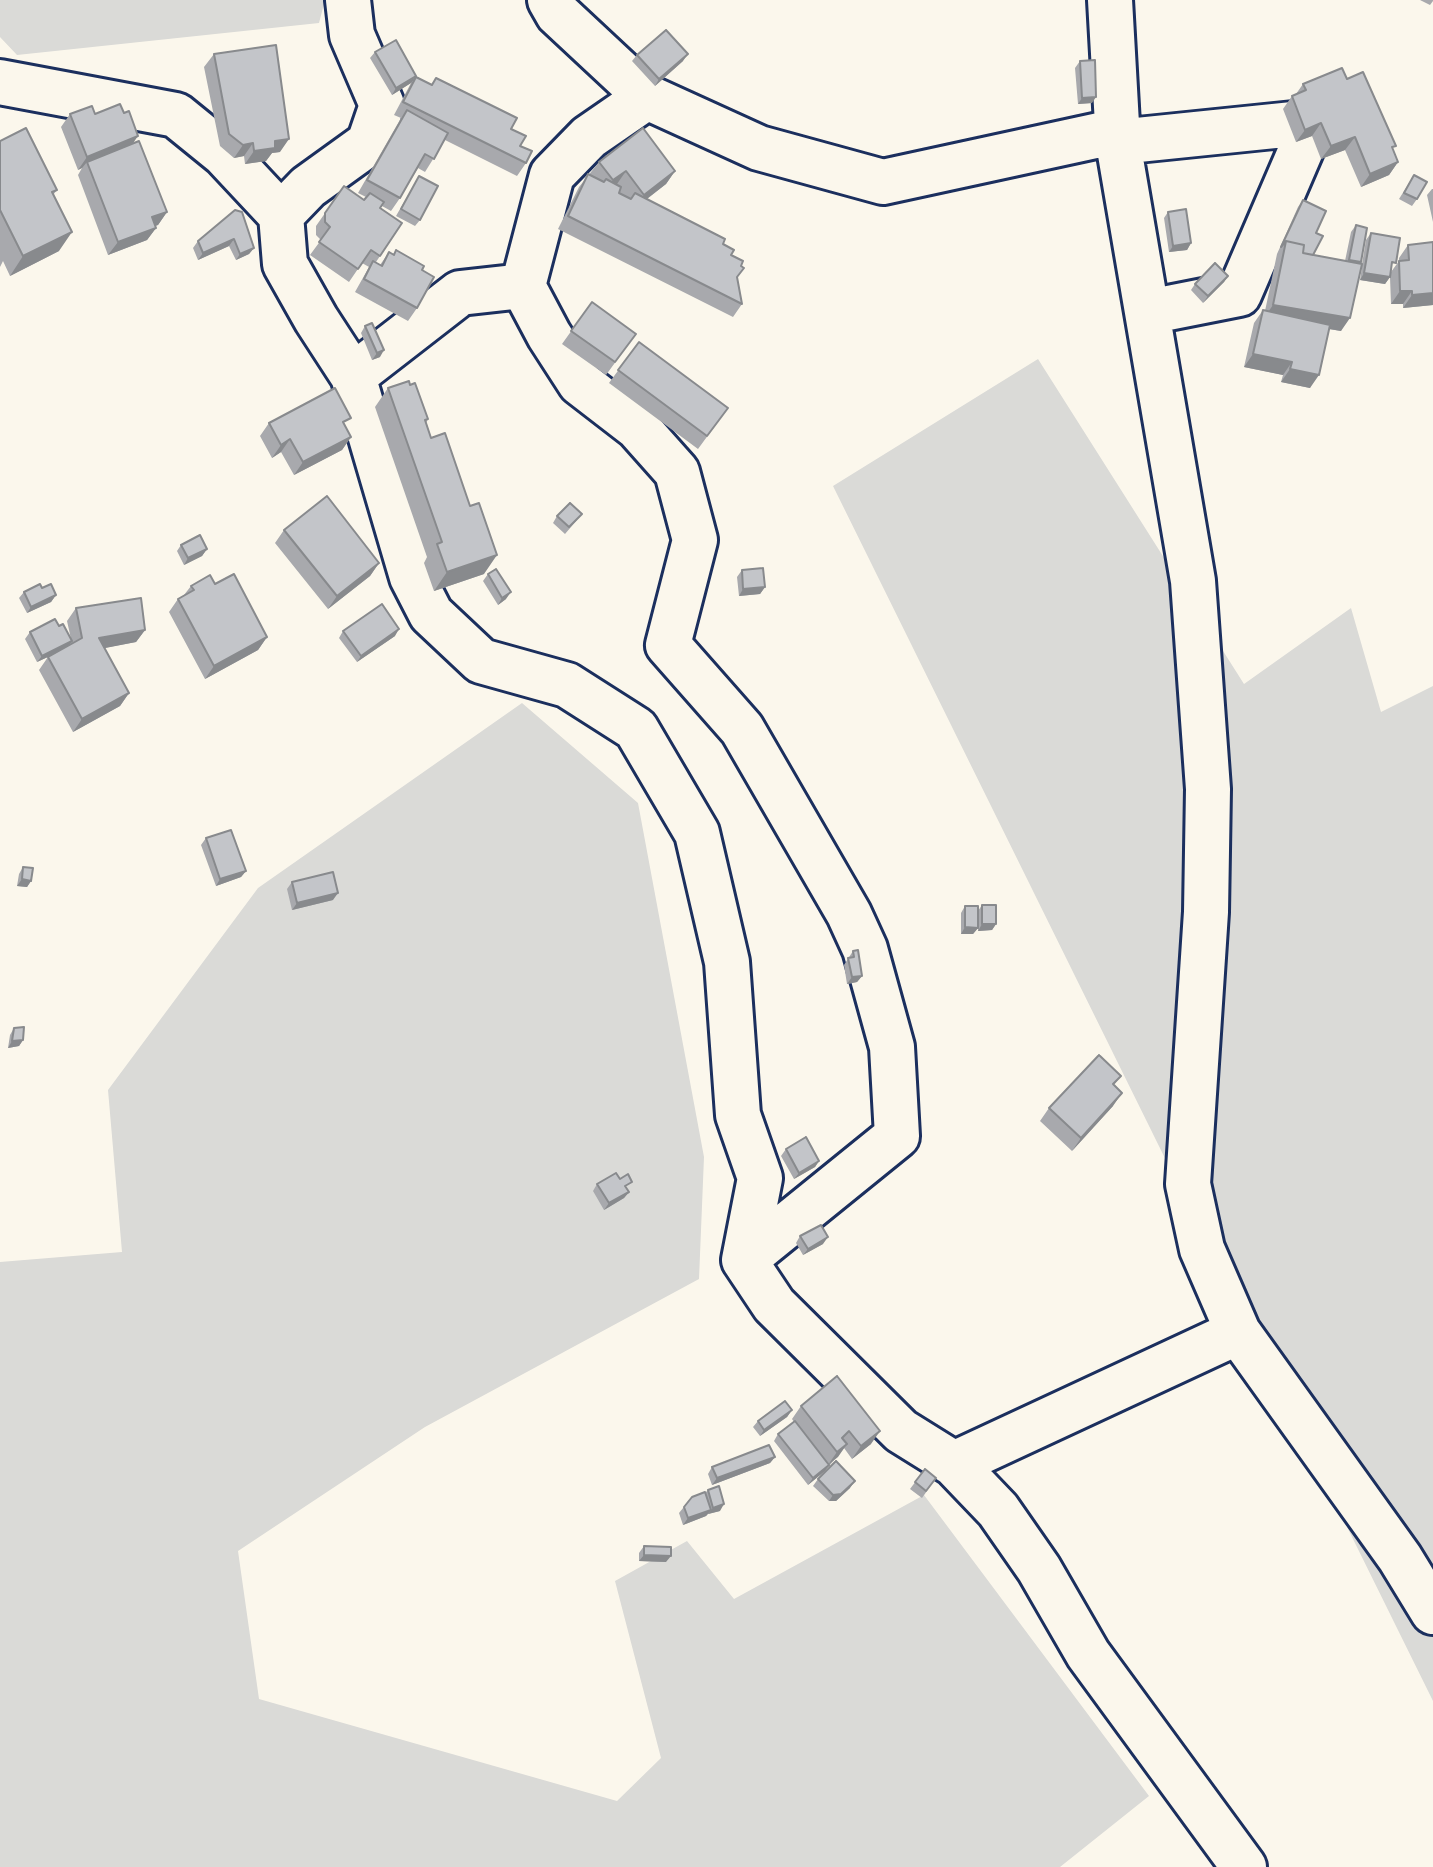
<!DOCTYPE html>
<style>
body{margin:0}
canvas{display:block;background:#fbf7ec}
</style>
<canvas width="1433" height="1867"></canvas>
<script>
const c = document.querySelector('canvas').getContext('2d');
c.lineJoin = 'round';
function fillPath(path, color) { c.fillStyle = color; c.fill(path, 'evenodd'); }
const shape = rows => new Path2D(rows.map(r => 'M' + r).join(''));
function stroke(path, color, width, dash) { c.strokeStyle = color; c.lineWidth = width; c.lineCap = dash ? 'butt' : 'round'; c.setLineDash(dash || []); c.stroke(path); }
fillPath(shape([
 [0,0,325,0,319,23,17,55,0,37],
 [1038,359,1244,684,1351,608,1381,712,1433,686,1433,1701,833,486],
 [522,703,638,803,704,1157,699,1279,425,1427,238,1551,259,1699,617,1801,661,1758,615,1581,687,1541,734,1599,924,1495,1149,1796,1060,1867,0,1867,0,1262,122,1252,108,1090,258,888]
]), '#dadad7');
const minor = shape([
 [348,0,352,35,382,105,369,143,308,187,281,215,285,264,316,319,353,376,412,577,431,614,481,661,567,685,636,729,697,833,727,962,738,1115,760,1178,744,1260],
 [550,0,558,14,647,97,759,148,883,182,1118,131],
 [1110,0,1118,142,1193,581,1208,789,1206,912,1188,1184,1202,1249,1238,1332,1400,1558,1433,1612],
 [0,82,176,115,224,154,281,215],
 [1118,142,1313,122,1239,294,1148,312],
 [523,286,549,335,580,383,637,427,677,472,695,540,668,645,742,729,849,914,865,949,892,1047,897,1136,744,1260,774,1305,901,1431,954,1464,998,1510,1039,1569,1088,1654,1244,1867],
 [353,376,460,293,523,286,552,175,589,137,647,97],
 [954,1464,1238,1332]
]);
stroke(minor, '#1b2f5e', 50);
stroke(minor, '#fbf7ec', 44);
fillPath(shape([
 [1420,0,1433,0,1433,1,1430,5],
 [375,52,431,85,436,78,511,129,520,146,526,163,517,176,445,140,425,172,418,168,400,198,391,211,382,206,380,208,402,223,376,262,380,265,389,252,393,254,396,250,422,270,417,308,408,321,355,292,369,267,362,263,349,282,310,255,321,240,316,235,316,226,344,186,364,200,366,197,358,193,401,118,394,115,411,83,392,95,370,58],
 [214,54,280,152,272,153,266,161,245,164,244,156,234,158,220,146,204,67],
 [637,55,683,61,655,86,632,61],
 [1080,61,1092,103,1078,104,1075,68],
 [1347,79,1393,150,1398,162,1389,175,1361,187,1345,150,1321,159,1312,136,1296,142,1283,109,1292,96,1296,94,1303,84],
 [70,114,95,114,133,144,167,212,158,225,155,226,156,228,147,240,108,255,78,175,82,168,78,170,61,127],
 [0,141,57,190,53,195,59,251,10,276,3,261,0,267],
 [599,162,675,171,666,184,647,199,723,244,731,255,737,278,742,304,733,317,558,229,579,187],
 [1414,175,1417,199,1412,206,1399,199],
 [419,176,420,220,415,226,396,216],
 [1432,189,1433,189,1433,222,1427,195],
 [1303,200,1316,233,1313,255,1345,261,1351,232,1356,225,1361,262,1360,264,1362,264,1366,240,1371,233,1391,269,1391,272,1399,261,1399,258,1408,245,1433,242,1433,305,1403,308,1403,304,1391,304,1390,277,1385,284,1360,280,1362,267,1341,331,1329,329,1310,388,1281,382,1283,375,1244,367,1254,323,1263,310,1265,311,1277,254,1298,207],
 [235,210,254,248,249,254,236,260,229,246,198,260,193,248,198,241],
 [1168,212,1191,243,1187,250,1169,252,1164,218],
 [1228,276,1224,282,1203,303,1191,290,1195,284],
 [592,302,636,334,606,375,562,344],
 [365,326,380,357,372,360,361,333],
 [639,342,728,408,698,449,609,383],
 [410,385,428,419,426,423,431,438,484,574,434,591,424,563,427,557,375,407,388,388],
 [269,423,345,426,351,437,342,450,294,475,281,452,272,458,260,436],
 [557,516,577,520,565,534,553,523],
 [284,530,379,563,370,576,328,609,275,543],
 [181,545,207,549,202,556,184,565,177,551],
 [742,570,765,587,760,594,739,596,737,577],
 [488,574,506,599,498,605,483,581],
 [191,586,267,637,258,650,205,679,169,612,178,599,184,595],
 [42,588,56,595,51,602,27,613,19,598,24,592],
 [76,608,145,630,136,642,104,648,129,693,120,706,73,732,39,670,48,657,37,662,25,639,30,632,59,626,71,639,67,621],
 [343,631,395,636,357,662,339,638],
 [206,838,246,871,241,877,216,886,201,845],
 [23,867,31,881,27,887,17,886,19,874],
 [292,882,333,900,292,910,287,889],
 [982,905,996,924,992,930,978,931,978,925,978,928,973,934,961,934,961,913,965,906,978,911],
 [853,951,862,976,857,982,847,984,844,965],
 [14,1028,23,1040,19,1046,8,1048,10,1035],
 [1121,1076,1114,1085,1113,1106,1072,1151,1040,1121,1049,1108],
 [786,1149,819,1161,815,1167,794,1179,781,1156],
 [597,1184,627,1189,629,1192,624,1198,604,1210,593,1191],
 [800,1236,823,1244,803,1255,796,1243],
 [837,1376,871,1444,852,1459,844,1448,825,1471,808,1485,774,1441,778,1434,794,1422,792,1419,801,1406],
 [792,1410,787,1417,760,1436,753,1427,758,1421],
 [775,1457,770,1463,712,1485,708,1474,712,1467],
 [925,1469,936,1478,922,1498,910,1489],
 [818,1479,850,1488,836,1501,829,1501,813,1486],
 [708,1490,720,1511,708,1514,706,1516,683,1525,679,1513,692,1497,705,1493],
 [644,1546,666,1562,639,1561,639,1553]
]), '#a8a9ad');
fillPath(shape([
 [688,54,683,61,655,86,659,79],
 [416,77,411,83,392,95,396,88],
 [1096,97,1092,103,1078,104,1082,98],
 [1321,123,1312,136,1296,142,1305,130],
 [138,136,129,149,87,162,82,168,78,170,87,157],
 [1355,137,1345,150,1321,159,1331,146],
 [289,139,280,152,272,153,266,161,245,164,254,151,275,141],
 [253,143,244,156,234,158,243,145],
 [1398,162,1389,175,1361,187,1370,174],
 [626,171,617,184,604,193,613,180],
 [675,171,666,184,635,208,644,195],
 [167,212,158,225,143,230,152,217],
 [156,228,147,240,108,255,118,242],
 [72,232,59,251,10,276,23,256],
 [234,239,229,246,198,260,203,253],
 [1191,243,1187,250,1169,252,1173,246],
 [254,248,249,254,236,260,240,254],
 [1364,273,1390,277,1385,284,1360,280],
 [1228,276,1224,282,1203,303,1208,296],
 [1400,291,1412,291,1403,304,1391,304],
 [1433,293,1433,305,1403,308,1412,295],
 [1273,305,1350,318,1341,331,1264,318],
 [384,350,380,357,372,360,377,353],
 [1253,354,1292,362,1283,375,1244,367],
 [1290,369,1319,375,1310,388,1281,382],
 [351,437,342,450,294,475,303,462],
 [290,439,281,452,272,458,281,445],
 [207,549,202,556,184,565,188,558],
 [497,555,484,574,434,591,447,572],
 [379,563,370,576,328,609,337,596],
 [765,587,760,594,739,596,743,589],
 [511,592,506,599,498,605,502,598],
 [56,595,51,602,27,613,31,607],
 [399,629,395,636,357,662,361,656],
 [145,630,136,642,90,651,99,638],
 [267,637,258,650,205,679,214,666],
 [72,641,67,648,37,662,42,656],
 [129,693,120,706,73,732,82,719],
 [246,871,241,877,216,886,220,879],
 [22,879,31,881,27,887,17,886],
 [338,893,333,900,292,910,297,903],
 [982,924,996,924,992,930,978,931],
 [965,927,978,928,973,934,961,934],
 [862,976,857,982,847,984,852,977],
 [23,1040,19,1046,8,1048,12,1041],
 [1122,1093,1113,1106,1072,1151,1081,1138],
 [819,1161,815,1167,794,1179,799,1173],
 [629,1192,624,1198,604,1210,609,1203],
 [828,1237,823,1244,803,1255,808,1249],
 [792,1410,787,1417,760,1436,764,1430],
 [880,1431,871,1444,852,1459,861,1446],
 [847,1444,838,1457,828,1465,837,1452],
 [775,1457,770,1463,712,1485,717,1478],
 [829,1465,825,1471,808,1485,813,1478],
 [855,1481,850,1488,836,1501,829,1501,833,1495],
 [724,1504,720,1511,708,1514,713,1508],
 [711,1510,706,1516,683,1525,688,1518],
 [644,1555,671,1556,666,1562,639,1561]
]), '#888a8d');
const building = shape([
 [666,30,688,54,659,79,637,55,666,30],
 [396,40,416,76,396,88,375,52,396,40],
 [276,45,289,139,275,141,275,148,254,151,253,143,243,145,229,134,214,54,276,45],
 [1095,60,1096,97,1082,98,1080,61,1095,60],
 [1342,68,1347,79,1363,72,1396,146,1392,147,1398,162,1370,174,1355,137,1331,146,1321,123,1305,130,1292,96,1306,90,1303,84,1342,68],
 [416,77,432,85,436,78,517,118,511,129,526,136,520,146,532,151,526,163,403,102,416,77],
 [120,104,124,113,129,111,138,136,87,157,70,114,92,106,95,114,120,104],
 [407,110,448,133,434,159,425,154,400,198,367,180,407,110],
 [26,128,57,190,52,192,72,232,23,256,0,210,0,141,26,128],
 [643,128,675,171,644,195,626,171,613,180,599,162,643,128],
 [139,141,167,212,152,217,156,228,118,242,87,162,139,141],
 [588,174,604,182,606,179,621,187,619,193,631,199,635,193,725,239,723,244,734,250,731,255,743,261,741,266,744,268,737,277,742,304,568,216,588,174],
 [1414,175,1427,182,1417,199,1404,193,1414,175],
 [419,176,438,186,420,220,401,209,419,176],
 [344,186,364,200,370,193,384,202,380,208,402,223,380,256,371,250,358,269,319,242,330,227,325,222,325,213,344,186],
 [1303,200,1326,211,1316,233,1323,236,1313,255,1303,253,1304,245,1286,241,1281,247,1303,200],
 [1186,209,1191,243,1173,246,1168,212,1186,209],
 [235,210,242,212,254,248,240,254,234,239,203,253,198,241,235,210],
 [1356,225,1367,228,1361,262,1349,260,1356,225],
 [1371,233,1400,238,1396,263,1392,262,1390,277,1364,273,1371,233],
 [1286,241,1304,245,1303,253,1362,264,1350,318,1273,305,1286,241],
 [1433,242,1433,293,1412,295,1412,291,1400,291,1399,261,1409,260,1408,245,1433,242],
 [396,250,424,266,422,270,434,277,417,308,364,279,373,261,382,266,389,252,394,255,396,250],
 [1215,263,1228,276,1208,296,1195,284,1215,263],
 [592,302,636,334,615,362,571,331,592,302],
 [1263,310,1330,325,1319,375,1290,369,1292,362,1253,354,1263,310],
 [372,323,384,350,377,353,365,326,372,323],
 [639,342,728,408,707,436,618,370,639,342],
 [409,381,410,385,415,383,428,419,425,420,431,438,445,433,470,506,479,503,497,555,447,572,437,544,442,542,388,388,409,381],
 [335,388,351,418,343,422,351,437,303,462,290,439,281,445,269,423,335,388],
 [327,496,379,563,337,596,284,530,327,496],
 [570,503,582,514,569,527,557,516,570,503],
 [200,535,207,549,188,558,181,545,200,535],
 [763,568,765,587,743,589,742,570,763,568],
 [496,569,511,592,502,598,488,574,496,569],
 [234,574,267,637,214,666,178,599,194,590,191,586,210,575,215,584,234,574],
 [40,584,42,588,51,584,56,595,31,607,24,592,40,584],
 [141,598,145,630,99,638,129,693,82,719,48,657,82,638,76,608,141,598],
 [382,604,399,629,361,656,343,631,382,604],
 [55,619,59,626,63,624,72,641,42,656,30,632,55,619],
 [231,830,246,871,220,879,206,838,231,830],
 [23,867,33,868,31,881,22,879,23,867],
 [333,872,338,893,297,903,292,882,333,872],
 [982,905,996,905,996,924,982,924,982,905],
 [965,906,978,906,978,928,965,927,965,906],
 [858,950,862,976,852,977,848,958,854,957,853,951,858,950],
 [24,1027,23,1040,12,1041,14,1028,24,1027],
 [1099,1055,1121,1076,1113,1084,1122,1093,1081,1138,1049,1108,1099,1055],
 [806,1137,819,1161,799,1173,786,1149,806,1137],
 [616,1173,620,1179,628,1174,632,1182,625,1186,629,1192,609,1203,597,1184,616,1173],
 [821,1225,828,1237,808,1249,800,1236,821,1225],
 [837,1376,880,1431,861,1446,849,1431,842,1438,847,1444,837,1452,801,1406,837,1376],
 [785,1401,792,1410,764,1430,758,1421,785,1401],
 [795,1421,829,1465,813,1478,778,1434,795,1421],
 [769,1445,775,1457,717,1478,712,1467,769,1445],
 [836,1461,855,1481,841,1494,833,1495,818,1479,836,1461],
 [925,1469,936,1478,926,1491,915,1482,925,1469],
 [719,1486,724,1504,713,1508,708,1490,719,1486],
 [705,1492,711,1510,688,1518,684,1507,692,1497,705,1492],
 [644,1546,671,1547,671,1556,644,1555,644,1546]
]);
fillPath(building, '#c3c5c9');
stroke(building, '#888a8d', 2);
</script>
